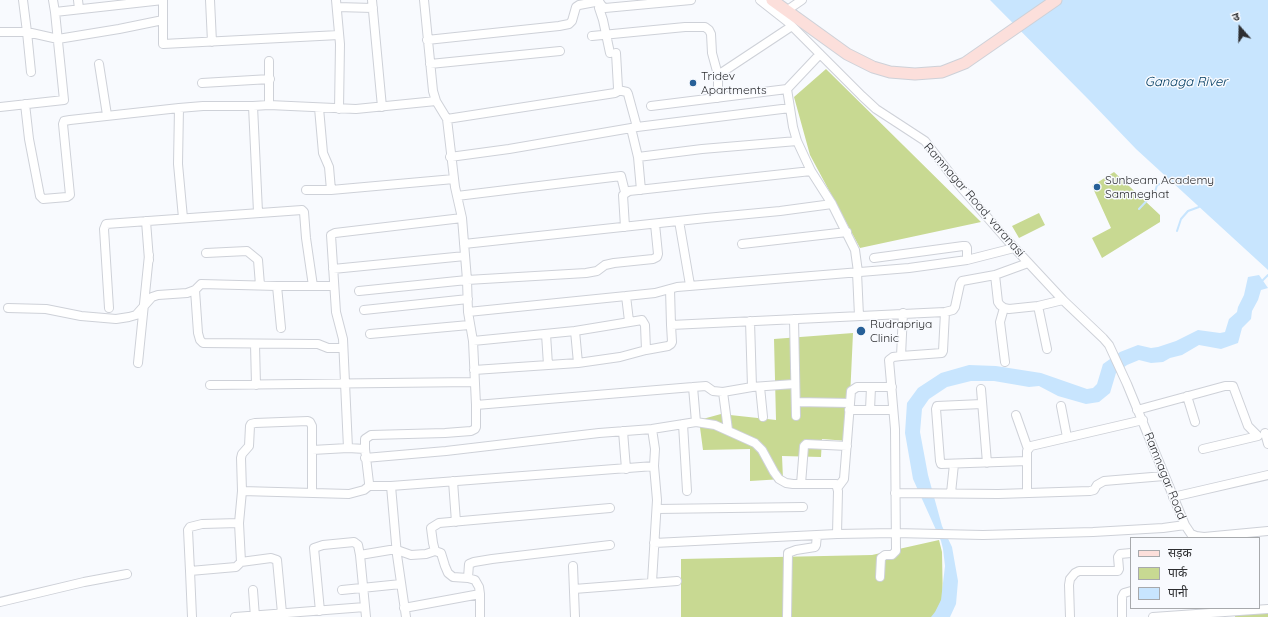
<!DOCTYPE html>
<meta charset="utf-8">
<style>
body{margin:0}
#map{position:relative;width:1268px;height:617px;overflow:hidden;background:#f8fafe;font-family:Quicksand,"Noto Sans Devanagari",sans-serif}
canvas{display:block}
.legend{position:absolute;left:1130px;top:537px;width:130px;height:72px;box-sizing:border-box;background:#f8fafe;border:1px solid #a7a9ac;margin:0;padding:5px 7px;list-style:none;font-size:12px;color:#2e2f32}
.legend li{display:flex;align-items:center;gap:8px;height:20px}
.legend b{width:20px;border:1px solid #a7a9ac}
.north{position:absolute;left:1220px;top:8px;width:40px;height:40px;-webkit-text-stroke:3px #f8fafe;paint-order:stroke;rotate:340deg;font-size:11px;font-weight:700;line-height:16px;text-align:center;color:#2e2f32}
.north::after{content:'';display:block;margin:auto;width:14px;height:18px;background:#2e2f32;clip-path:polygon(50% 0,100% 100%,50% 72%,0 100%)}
</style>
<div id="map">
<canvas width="1268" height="617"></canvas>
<ul class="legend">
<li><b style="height:5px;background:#fcdfdb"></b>सड़क</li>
<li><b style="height:11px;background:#c8d992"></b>पार्क</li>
<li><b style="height:11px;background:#c8e5fe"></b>पानी</li>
</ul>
<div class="north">उ</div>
</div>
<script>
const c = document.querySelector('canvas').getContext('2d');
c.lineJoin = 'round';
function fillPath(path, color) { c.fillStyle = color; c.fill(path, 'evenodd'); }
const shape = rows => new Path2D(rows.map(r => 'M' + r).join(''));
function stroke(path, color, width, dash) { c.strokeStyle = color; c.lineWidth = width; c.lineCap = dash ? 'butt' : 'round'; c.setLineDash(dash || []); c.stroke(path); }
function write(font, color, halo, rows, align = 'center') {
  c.font = font + ' Quicksand,sans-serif'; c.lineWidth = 3; c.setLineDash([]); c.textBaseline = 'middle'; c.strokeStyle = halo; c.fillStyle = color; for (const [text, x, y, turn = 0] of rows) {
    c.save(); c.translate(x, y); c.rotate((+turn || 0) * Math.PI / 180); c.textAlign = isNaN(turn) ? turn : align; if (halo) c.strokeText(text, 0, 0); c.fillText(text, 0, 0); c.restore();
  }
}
fillPath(shape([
 [826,69,981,222,860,248,810,155,794,97],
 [1114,172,1160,215,1160,222,1102,258,1092,238,1111,228,1092,186],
 [1039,213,1045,225,1019,238,1012,226],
 [853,333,848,441,822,439,821,457,782,456,783,479,750,481,750,449,703,450,699,420,721,414,776,420,774,339],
 [939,540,942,552,943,610,939,617,681,617,681,559,872,555],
 [1268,612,1268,617,1235,617,1235,616]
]), '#c8d992');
fillPath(shape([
 [990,0,1268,0,1268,270,1136,149,1089,100],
 [1259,275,1268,288,1261,290,1258,300,1252,311,1251,319,1242,328,1238,343,1221,349,1199,345,1182,355,1170,358,1163,362,1151,363,1139,360,1127,365,1116,373,1110,393,1099,402,1086,404,1058,396,1039,386,1029,387,994,381,971,381,947,387,929,399,922,409,920,432,928,475,942,526,952,547,958,581,956,604,950,617,931,617,935,612,941,600,945,566,943,549,941,541,913,479,905,433,907,403,918,388,941,373,969,365,996,366,1041,373,1087,389,1093,388,1097,384,1103,364,1120,352,1138,345,1151,348,1158,347,1176,341,1198,330,1220,333,1225,332,1229,319,1237,312,1238,307,1244,295,1248,277]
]), '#c8e5fe');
stroke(shape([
 [1139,209,1155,192,1157,185,1163,183,1169,176],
 [1177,231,1181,219,1188,211,1199,207,1199,205],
 [1262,281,1268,275]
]), '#c8e5fe', 2);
const minor = shape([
 [23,0,27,32,58,39,119,29,163,20],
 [78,0,79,9],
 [163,0,163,44,339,35],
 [210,0,212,42],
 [336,0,340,44,339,109],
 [372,0,382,107],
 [424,0,433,91,436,101,447,119,455,187,462,218,467,280,468,312,473,341,575,331,578,363,620,357,646,350,668,346,671,344,672,342,671,325,945,312,953,310,955,307,960,284,962,281,995,275,1028,263],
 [598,0,602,6,605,8,691,0],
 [760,0,788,22,862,96,876,109,925,141,959,185,1008,241,1063,300,1103,338,1109,345,1127,384,1185,525,1191,534,1196,536,1204,537,1268,531],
 [337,7,373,8],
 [599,8,603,20,610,53],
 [786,11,802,0],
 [55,12,163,0],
 [0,32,27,32,31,72],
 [592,36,685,27,705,27,709,30,711,34,712,53,718,75],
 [427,40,559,26,569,24,572,21,576,7,579,5,595,2,597,0],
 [269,61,269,105],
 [99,64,107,115],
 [430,64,560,51],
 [202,83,270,79],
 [787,89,793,127,797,141,811,171,832,204,855,250,858,272],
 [618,90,627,92,628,94,637,127],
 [718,98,718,75,792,26],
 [25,104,29,139,40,196,43,199,67,197,70,195,63,124,64,121,70,120,179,108],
 [651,106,787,89,820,54],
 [0,107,64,100,55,12,53,0],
 [319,108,323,153,329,167,331,190],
 [447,119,615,93,617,92,618,88,616,53],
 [631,128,638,157,702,149,797,141],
 [450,157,509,149,637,127,790,108],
 [638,157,641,190],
 [306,190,331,190,454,179],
 [457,196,621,176,625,192],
 [258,212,253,106,269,105,356,109,436,101],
 [183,218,178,164,179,108,203,106,253,106],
 [146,221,149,260],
 [679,221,690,285],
 [625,227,623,195,629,191,811,171],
 [464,244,706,218,780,211,832,204],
 [742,244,847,232],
 [206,253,247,251,258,260,260,285],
 [874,258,963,246,966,246,967,248,967,260],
 [333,269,465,256],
 [857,272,859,316],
 [995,275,998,302,1000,305,1004,308,1009,309,1038,306,1063,300],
 [670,289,671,325],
 [195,290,198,333,200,340,203,343,311,344,318,344,328,348,343,348],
 [359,291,467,280,586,273,597,271,605,265,614,263,653,259,657,257,658,254,655,224],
 [626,296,629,321],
 [1038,306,1047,349],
 [8,308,46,309,81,316,116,319,129,317,136,315,152,297,158,295,187,293,195,290,201,284,277,286],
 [109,308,104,229,106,224,302,210,304,212,306,238,313,286],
 [1004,308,1000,322,1005,362],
 [364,310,468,299],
 [468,312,626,296,655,293,677,287,909,268,967,260,1014,248],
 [794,319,796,416],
 [750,321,752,387,794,384],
 [281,328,277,286,334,286],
 [575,331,642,320,645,325,646,350],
 [370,334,469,325],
 [546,334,548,365],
 [473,341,476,405,693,387,706,386,713,391,723,392],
 [255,344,256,385],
 [901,356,942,353,943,351,945,312],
 [138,363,149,255],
 [474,370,578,363],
 [210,385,474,382],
 [760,387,763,417],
 [981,389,987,463],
 [1187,396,1195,422],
 [796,402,850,403],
 [982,404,937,406,936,409,940,461,941,464,1027,461],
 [1061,406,1067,437],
 [849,410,893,410],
 [870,410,871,387],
 [1137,410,1225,386,1233,386,1248,426,1258,436,1203,449],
 [1016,415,1028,449],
 [696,422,715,425,755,443,762,450,774,472,779,479,786,483,793,484,836,484,838,491,837,534],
 [683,424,687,491],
 [652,429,655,449,654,466,657,500,652,582],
 [728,430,723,392,752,387],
 [623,431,626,469],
 [1265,433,1268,444],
 [348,448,343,339,336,312,331,235,335,233,462,218],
 [365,449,365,439,371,435,445,433,471,431,475,429,476,427,476,405],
 [365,458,446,451,599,433,652,429,696,422,693,387],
 [453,481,456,522],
 [801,484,804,446,806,444,847,446],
 [391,486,654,466],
 [838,487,844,479,851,391,857,387,892,387],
 [242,491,241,458,242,454,249,446,250,426,251,424,255,423,308,421,310,422,312,426,312,450],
 [312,493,312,450,348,448,365,449,369,483,369,486,391,486,397,555,406,617],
 [895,493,998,494,1090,491,1094,490,1097,485,1104,481,1164,476],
 [951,493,954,464],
 [1027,493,1027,451,1031,446,1143,420],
 [1173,497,1268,475],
 [657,509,803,507],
 [654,543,837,534,895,533,983,535,1093,532,1163,528,1185,525],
 [435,551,433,543,431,528,439,523,610,508],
 [360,555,390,550,397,550,411,555,426,554,435,551,441,553,445,566,448,573,453,577,468,578,475,580,479,587,480,594,480,617],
 [241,562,271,558,277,560,282,613],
 [573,566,575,617],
 [190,571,188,530,190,527,202,524,239,523],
 [880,577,881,558,885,555,892,555,896,551,895,429,889,360,893,357,901,356,903,313],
 [468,578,469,564,474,562,492,559,610,545],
 [574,589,677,581],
 [253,590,255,617],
 [342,590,401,584],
 [0,602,84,582,127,574],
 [404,608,480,594],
 [320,611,314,548,323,545,354,542,358,545,360,555,366,617],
 [192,617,190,571,236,567,241,562,239,523,242,491,349,494,364,490,369,486],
 [235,617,365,607],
 [787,617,788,553,796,550,815,547,816,545,817,535],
 [1070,617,1069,585,1070,579,1075,573,1079,571,1118,571,1119,569,1118,557,1120,554,1131,553],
 [1122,617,1122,597,1124,593,1131,591],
 [1153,617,1268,609]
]);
const secondary = shape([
 [772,0,847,54,873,67,890,72,915,74,942,72,965,63,1056,0]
]);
stroke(minor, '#ced1d8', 10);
stroke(secondary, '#ced1d8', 13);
stroke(minor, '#fff', 8);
stroke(secondary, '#fcdfdb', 11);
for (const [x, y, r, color] of [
 [693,83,4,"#276098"],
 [1097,187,4,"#276098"],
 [861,331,5,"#276098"]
]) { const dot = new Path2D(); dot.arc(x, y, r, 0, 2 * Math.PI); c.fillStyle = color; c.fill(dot); stroke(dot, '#f8fafe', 1.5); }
write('12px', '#2e2f32', '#f8fafe', [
 ["Tridev",701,76],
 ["Apartments",701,90],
 ["Sunbeam Academy",1105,180],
 ["Samneghat",1105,194],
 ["Rudrapriya",870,324],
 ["Clinic",870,338]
], 'left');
write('12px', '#2e2f32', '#f8fafe', [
 ["Ramnagar Road, varanasi",974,200,49],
 ["Ramnagar Road",1165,476,68]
]);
write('italic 13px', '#003c62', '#f8fafe', [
 ["Ganaga River",1186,82]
]);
</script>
